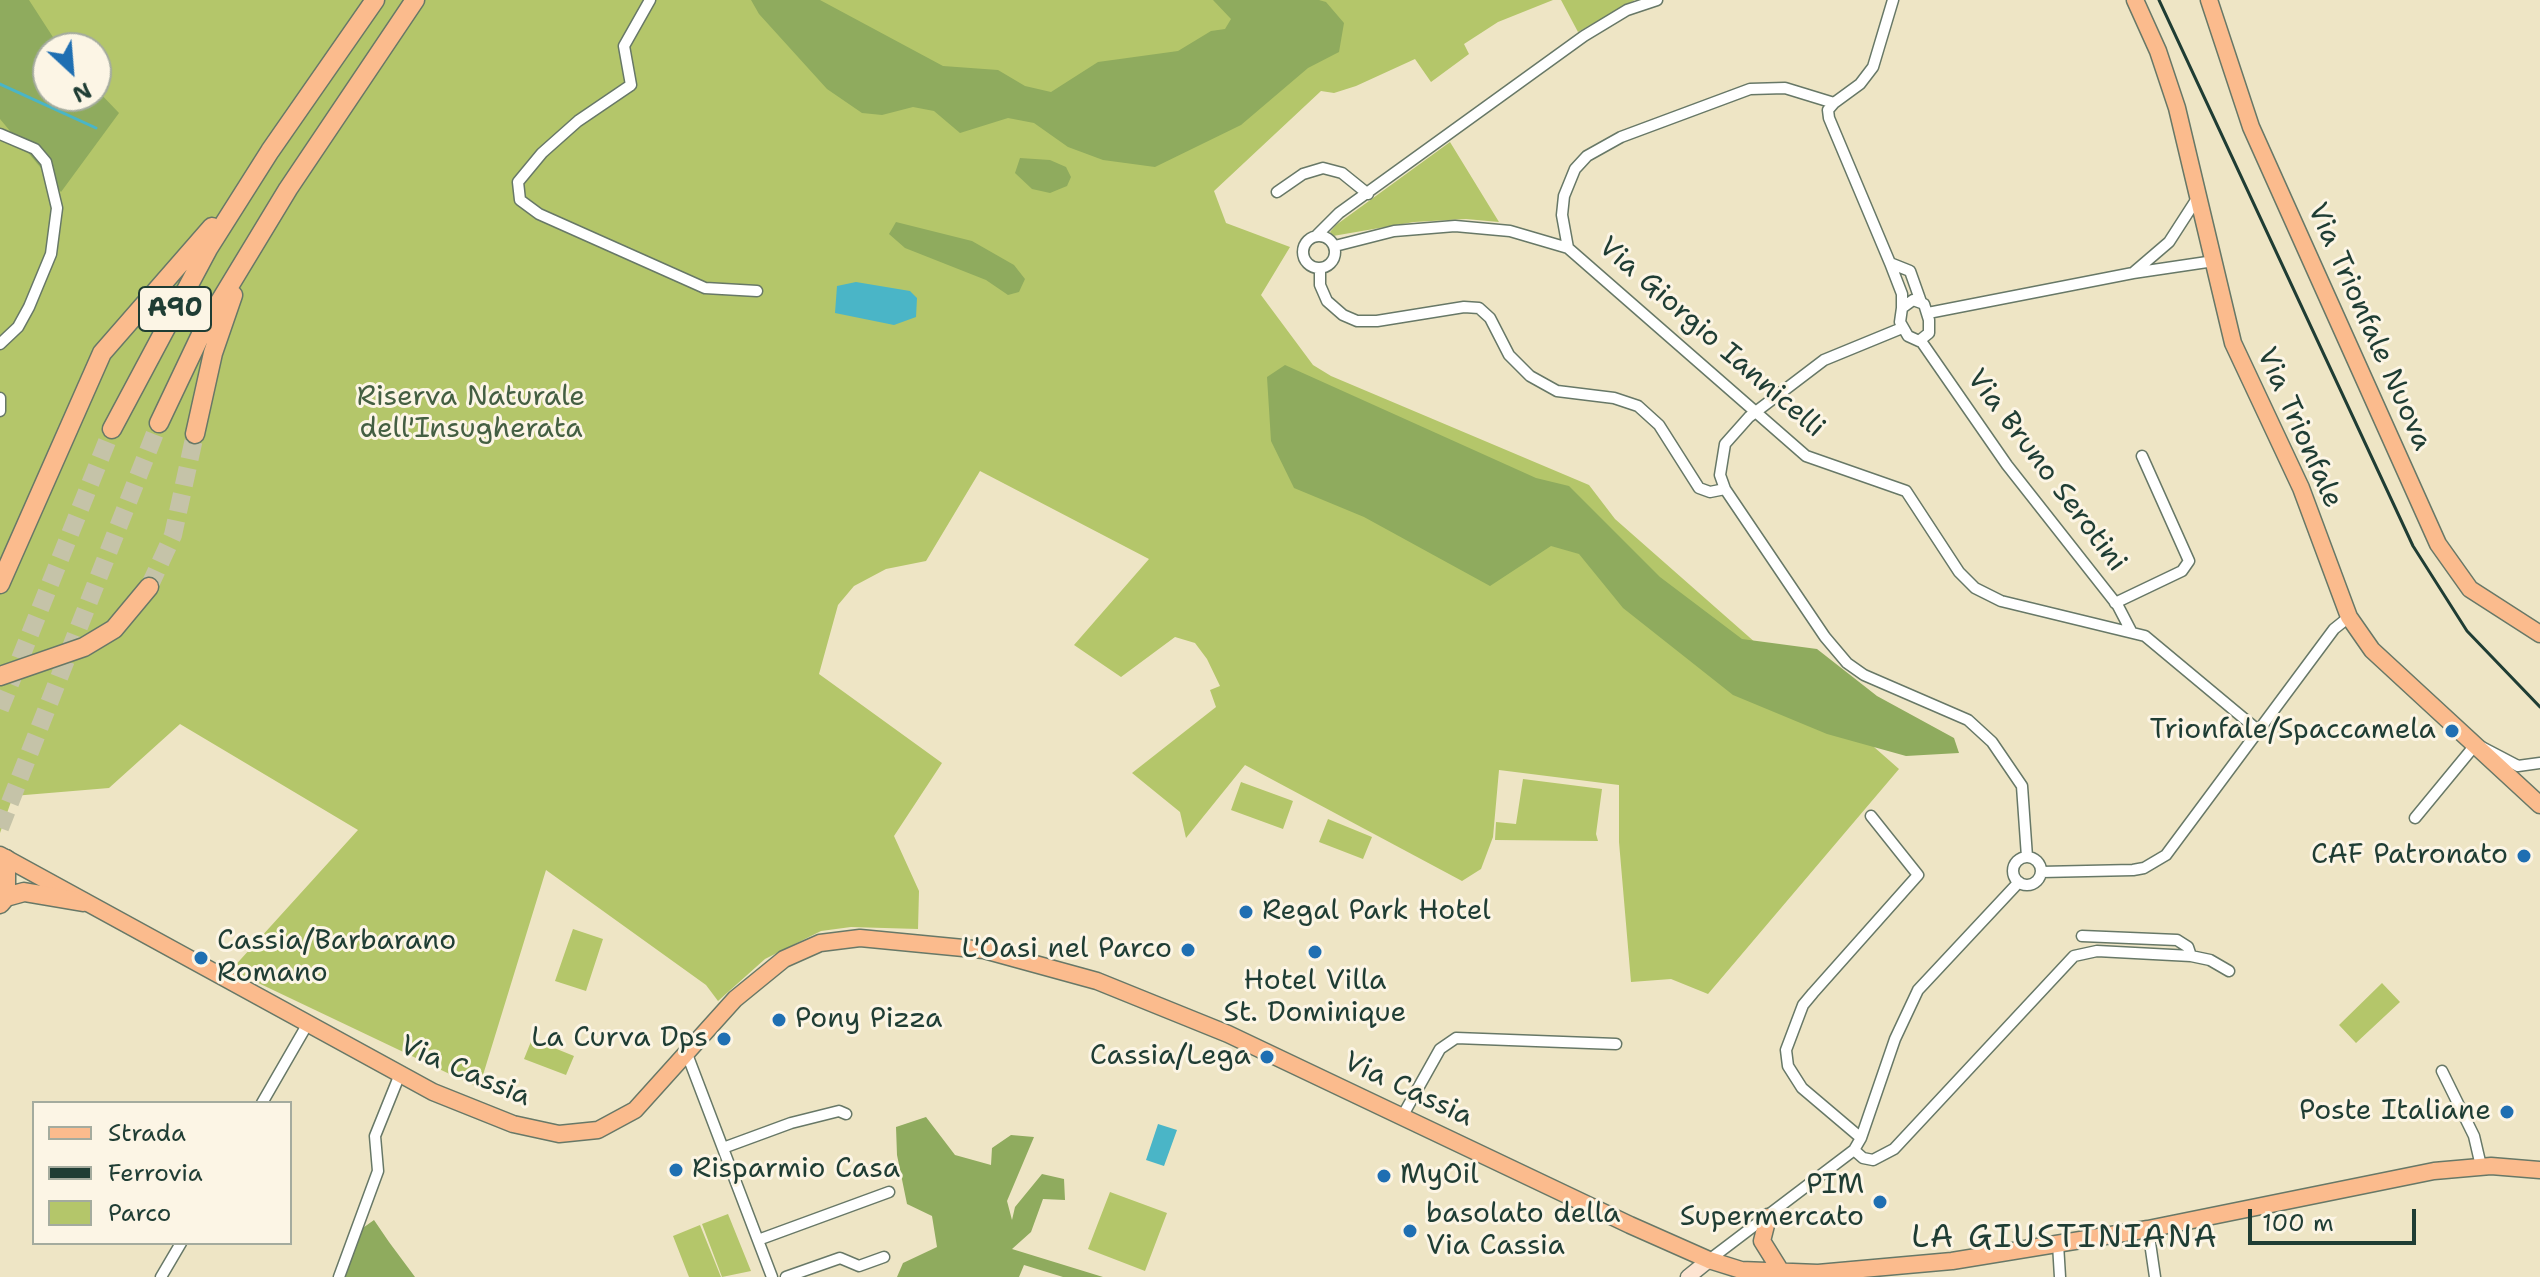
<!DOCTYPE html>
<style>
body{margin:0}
#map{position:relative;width:2540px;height:1277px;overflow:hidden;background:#eee5c5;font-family:"Shantell Sans",sans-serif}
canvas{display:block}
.legend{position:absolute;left:32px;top:1101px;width:260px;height:144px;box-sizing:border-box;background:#fcf5e5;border:2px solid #a4ab9e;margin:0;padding:10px 14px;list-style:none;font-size:24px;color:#1f3d34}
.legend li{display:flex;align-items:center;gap:16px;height:40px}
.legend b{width:40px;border:2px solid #a4ab9e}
.north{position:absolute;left:32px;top:32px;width:80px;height:80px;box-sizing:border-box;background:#fcf5e5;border:2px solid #a4ab9e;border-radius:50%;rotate:154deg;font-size:22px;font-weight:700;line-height:32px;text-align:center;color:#1f3d34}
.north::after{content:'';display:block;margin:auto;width:28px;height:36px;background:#1f6fb2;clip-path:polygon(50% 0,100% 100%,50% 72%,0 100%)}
.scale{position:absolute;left:2248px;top:1209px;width:168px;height:36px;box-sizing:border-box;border:4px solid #1f3d34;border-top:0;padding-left:10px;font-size:24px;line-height:28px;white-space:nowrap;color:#1f3d34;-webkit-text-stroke:6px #fcf5e5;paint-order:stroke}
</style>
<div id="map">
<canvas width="2540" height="1277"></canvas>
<ul class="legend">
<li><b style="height:10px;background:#fbbb8d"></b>Strada</li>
<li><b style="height:10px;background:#1f3d34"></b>Ferrovia</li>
<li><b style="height:22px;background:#b4c66a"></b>Parco</li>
</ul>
<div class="north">N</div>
<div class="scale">100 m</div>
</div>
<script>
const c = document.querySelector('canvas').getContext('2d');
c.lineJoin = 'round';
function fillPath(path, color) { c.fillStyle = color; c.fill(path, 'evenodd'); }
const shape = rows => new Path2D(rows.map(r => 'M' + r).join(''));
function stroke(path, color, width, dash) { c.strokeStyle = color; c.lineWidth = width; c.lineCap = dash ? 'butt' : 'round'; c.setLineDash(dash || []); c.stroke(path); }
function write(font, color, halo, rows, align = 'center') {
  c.font = font + ' "Shantell Sans",sans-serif'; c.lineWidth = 6; c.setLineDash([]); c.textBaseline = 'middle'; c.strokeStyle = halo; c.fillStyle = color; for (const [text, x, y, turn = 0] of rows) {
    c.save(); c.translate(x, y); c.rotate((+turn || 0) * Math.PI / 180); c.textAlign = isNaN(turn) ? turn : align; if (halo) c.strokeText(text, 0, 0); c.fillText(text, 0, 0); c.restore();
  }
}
fillPath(shape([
 [0,0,1553,0,1498,22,1464,44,1469,54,1431,82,1415,59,1356,86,1334,93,1321,91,1214,191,1226,223,1290,247,1261,295,1313,365,1331,376,1589,485,1615,519,1899,769,1708,994,1671,979,1631,982,1619,842,1619,785,1499,770,1493,837,1481,869,1462,881,1245,765,1186,838,1180,812,1132,773,1216,707,1210,690,1220,686,1207,659,1195,643,1175,637,1121,677,1074,645,1149,559,980,471,926,561,886,569,854,586,838,605,819,674,942,763,894,836,919,891,918,929,851,927,821,931,765,959,718,1001,706,985,546,870,479,1088,231,970,358,830,180,724,109,788,13,796,0,833],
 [48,48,96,48,96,96,48,96],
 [1561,0,1635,0,1578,32],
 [1450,142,1499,222,1466,219,1414,222,1333,236,1330,232,1336,225],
 [1523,779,1602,789,1596,834,1598,841,1495,840,1496,822,1516,824],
 [1241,782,1293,801,1283,829,1231,810],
 [1328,819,1372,837,1363,859,1319,842],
 [573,929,603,939,586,991,555,981],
 [2382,983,2400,1002,2356,1043,2339,1025],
 [532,1039,574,1056,566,1075,524,1059],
 [1110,1192,1167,1213,1145,1271,1088,1249],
 [728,1214,751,1271,722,1277,702,1224],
 [700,1225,721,1277,689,1277,673,1236]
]), '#b4c66a');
fillPath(shape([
 [0,0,29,0,60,48,48,48,48,96,96,96,96,89,119,113,61,192,0,119],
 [751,0,820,0,943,66,998,70,1025,86,1051,92,1098,62,1178,51,1211,31,1225,29,1231,19,1213,0,1319,0,1326,2,1344,23,1339,52,1308,68,1241,125,1155,167,1103,160,1068,147,1034,123,1008,118,960,133,934,111,913,107,882,115,862,113,827,89,759,14],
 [1020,158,1050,160,1066,167,1071,177,1067,186,1050,193,1032,189,1015,173],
 [896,222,972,241,1014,265,1025,279,1019,292,1008,295,986,280,905,248,889,234],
 [1285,365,1536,478,1569,486,1660,577,1742,639,1817,649,1877,696,1954,738,1959,753,1906,756,1827,734,1733,695,1623,608,1579,554,1551,546,1490,586,1364,517,1294,488,1271,441,1267,377],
 [926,1117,955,1155,991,1165,992,1148,1011,1135,1034,1137,1007,1201,1012,1220,1015,1207,1042,1174,1064,1179,1065,1200,1043,1199,1031,1232,1012,1249,1103,1277,1063,1277,1024,1265,1019,1277,897,1277,903,1263,937,1247,932,1216,907,1204,897,1155,896,1127],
 [374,1220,389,1242,415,1277,342,1277,360,1230]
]), '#8fab5e');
fillPath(shape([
 [856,282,910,291,917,298,916,317,894,325,835,313,837,286],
 [1158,1124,1177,1130,1164,1166,1146,1160]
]), '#4ab5c7');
stroke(shape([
 [0,84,96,128]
]), '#4ab5c7', 3);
stroke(shape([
 [149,587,173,535,195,434],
 [0,709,112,429],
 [0,828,159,423]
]), '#c5c3a8', 18, [18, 9]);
const street = shape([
 [650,0,624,46,631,85,578,121,542,153,518,182,520,200,539,214,705,288,757,291],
 [1834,103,1828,110,1829,118,1890,263],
 [0,134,35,149,46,162,57,208,51,254,29,307,18,327,0,344],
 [1277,192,1303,174,1323,168,1342,173,1368,194],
 [1317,235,1339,213,1584,36,1627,10,1657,0],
 '1303 252a16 16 0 1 1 32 0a16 16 0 1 1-32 0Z',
 [1335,246,1394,231,1455,226,1510,231,1568,248,1806,456,1906,491,1959,572,1975,588,2001,601,2145,636,2259,731],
 [1568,248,1562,215,1564,196,1575,169,1587,156,1621,137,1750,89,1785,88,1834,103,1860,84,1873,67,1893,0],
 [1320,268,1320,285,1327,301,1343,315,1357,321,1377,321,1464,307,1479,308,1490,318,1509,355,1530,376,1557,391,1614,398,1638,406,1659,425,1699,488,1710,492,1725,489],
 [2134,272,2169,242,2198,197],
 [1913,300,1924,304,1929,320,1929,333,1919,341,1908,336,1900,322,1902,308,1913,300],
 [1902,308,1902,294,1890,263,1910,271,1921,302],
 [1928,313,2133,273,2214,261],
 [1902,328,1824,360,1749,417,1725,444,1720,475,1725,489,1825,637,1847,663,1864,675,1968,720,1992,742,2022,786,2027,857],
 [1921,341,2007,465,2118,606,2131,631],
 [0,398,0,411],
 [2115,603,2182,571,2189,561,2142,456],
 [2415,818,2476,744,2518,766,2540,763],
 '2013 871a14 14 0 1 1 28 0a14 14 0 1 1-28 0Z',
 [2041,872,2133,870,2144,868,2166,855,2334,629,2349,617],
 [2082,936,2177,940,2188,947,2191,956],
 [687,1054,772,1277],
 [2442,1071,2474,1136,2481,1166],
 [262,1103,307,1025],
 [1403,1115,1440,1049,1456,1038,1616,1044],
 [1861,1138,1802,1088,1788,1066,1786,1050,1803,1005,1813,993,1918,875,1871,816],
 [723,1148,791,1123,839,1111,846,1114],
 [1854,1150,1863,1158,1873,1160,1894,1149,2074,956,2097,951,2191,956,2210,960,2229,971],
 [2148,1229,2155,1277],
 [758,1240,889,1192],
 [2058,1244,2060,1277],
 [1709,1260,1854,1150,1861,1138,1895,1039,1918,990,2019,882],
 [161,1277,181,1243],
 [339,1277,378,1171,375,1136,400,1074],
 [786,1277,840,1258,859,1266,884,1257]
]);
const secondary = shape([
 [1688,1277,1709,1260]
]);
const primary = shape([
 [2135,0,2158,51,2177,108,2233,343,2301,488,2349,617,2372,650,2540,805],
 [2209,0,2251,127,2438,544,2470,589,2540,634],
 [0,855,433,1092,513,1124,559,1134,598,1130,635,1110,735,999,784,959,820,943,860,938,984,950,1097,981,1228,1034,1630,1225,1709,1260,1741,1270,1818,1273,1952,1261,2148,1229,2434,1171,2491,1166,2540,1170],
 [1768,1217,1762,1241,1782,1273]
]);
const highway = shape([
 [159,423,205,326,288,189,415,0],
 [112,429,208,249,270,151,375,0],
 [195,434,213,353,233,295],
 [0,584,102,353,212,227],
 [0,676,84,647,114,629,149,587],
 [6,859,6,897],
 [0,904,6,897,24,892,83,902]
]);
stroke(street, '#677867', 13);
stroke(secondary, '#677867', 17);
stroke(primary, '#677867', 19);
stroke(highway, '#677867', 21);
stroke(street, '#fff', 10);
stroke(secondary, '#fde4d1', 14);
stroke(primary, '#fbbb8d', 16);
stroke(highway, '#fbbb8d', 18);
stroke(shape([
 [2159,0,2413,546,2467,631,2540,707]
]), '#1f3d34', 3);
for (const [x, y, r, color] of [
 [2452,731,8,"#1f6fb2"],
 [2524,856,8,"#1f6fb2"],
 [1246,912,8,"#1f6fb2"],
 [1188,950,8,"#1f6fb2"],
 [1315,952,8,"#1f6fb2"],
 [201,958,8,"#1f6fb2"],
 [779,1020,8,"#1f6fb2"],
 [724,1039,8,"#1f6fb2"],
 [1267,1057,8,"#1f6fb2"],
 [2507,1112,8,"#1f6fb2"],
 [676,1170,8,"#1f6fb2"],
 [1384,1176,8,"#1f6fb2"],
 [1880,1202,8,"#1f6fb2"],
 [1410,1231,8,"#1f6fb2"]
]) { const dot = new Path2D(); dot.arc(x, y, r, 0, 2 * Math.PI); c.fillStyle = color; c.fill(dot); stroke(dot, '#fcf5e5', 3); }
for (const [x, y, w] of [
 [175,309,72]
]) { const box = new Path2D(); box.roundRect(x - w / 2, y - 22, w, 44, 6); c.fillStyle = '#fcf5e5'; c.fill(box); stroke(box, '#1f3d34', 2); }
write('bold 26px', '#1f3d34', null, [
 ["A90",175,309]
]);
write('28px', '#1f3d34', '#fcf5e5', [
 ["Via Trionfale Nuova",2369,327,66],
 ["Via Giorgio Iannicelli",1711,338,41],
 ["Via Trionfale",2299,428,66],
 ["Via Bruno Serotini",2046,471,53],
 ["Via Cassia",465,1072,23],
 ["Via Cassia",1408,1090,25]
]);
write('28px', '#445f42', '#fcf5e5', [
 ["Riserva Naturale",471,398],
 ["dell'Insugherata",471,430]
]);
write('28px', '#1f3d34', '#fcf5e5', [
 ["Trionfale/Spaccamela",2436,731],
 ["CAF Patronato",2508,856],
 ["Regal Park Hotel",1262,912,"left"],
 ["Cassia/Barbarano",217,942,"left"],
 ["Romano",217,974,"left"],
 ["L'Oasi nel Parco",1172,950],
 ["Hotel Villa",1315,982,"center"],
 ["St. Dominique",1315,1014,"center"],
 ["Pony Pizza",795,1020,"left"],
 ["La Curva Dps",708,1039],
 ["Cassia/Lega",1251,1057],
 ["Poste Italiane",2491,1112],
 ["Risparmio Casa",692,1170,"left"],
 ["MyOil",1400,1176,"left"],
 ["PIM",1864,1186],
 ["Supermercato",1864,1218],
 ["basolato della",1426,1215,"left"],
 ["Via Cassia",1426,1247,"left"]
], 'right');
c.letterSpacing = '2px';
write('32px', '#1f3d34', '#fcf5e5', [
 ["LA GIUSTINIANA",2065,1239]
]);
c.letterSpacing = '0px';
</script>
